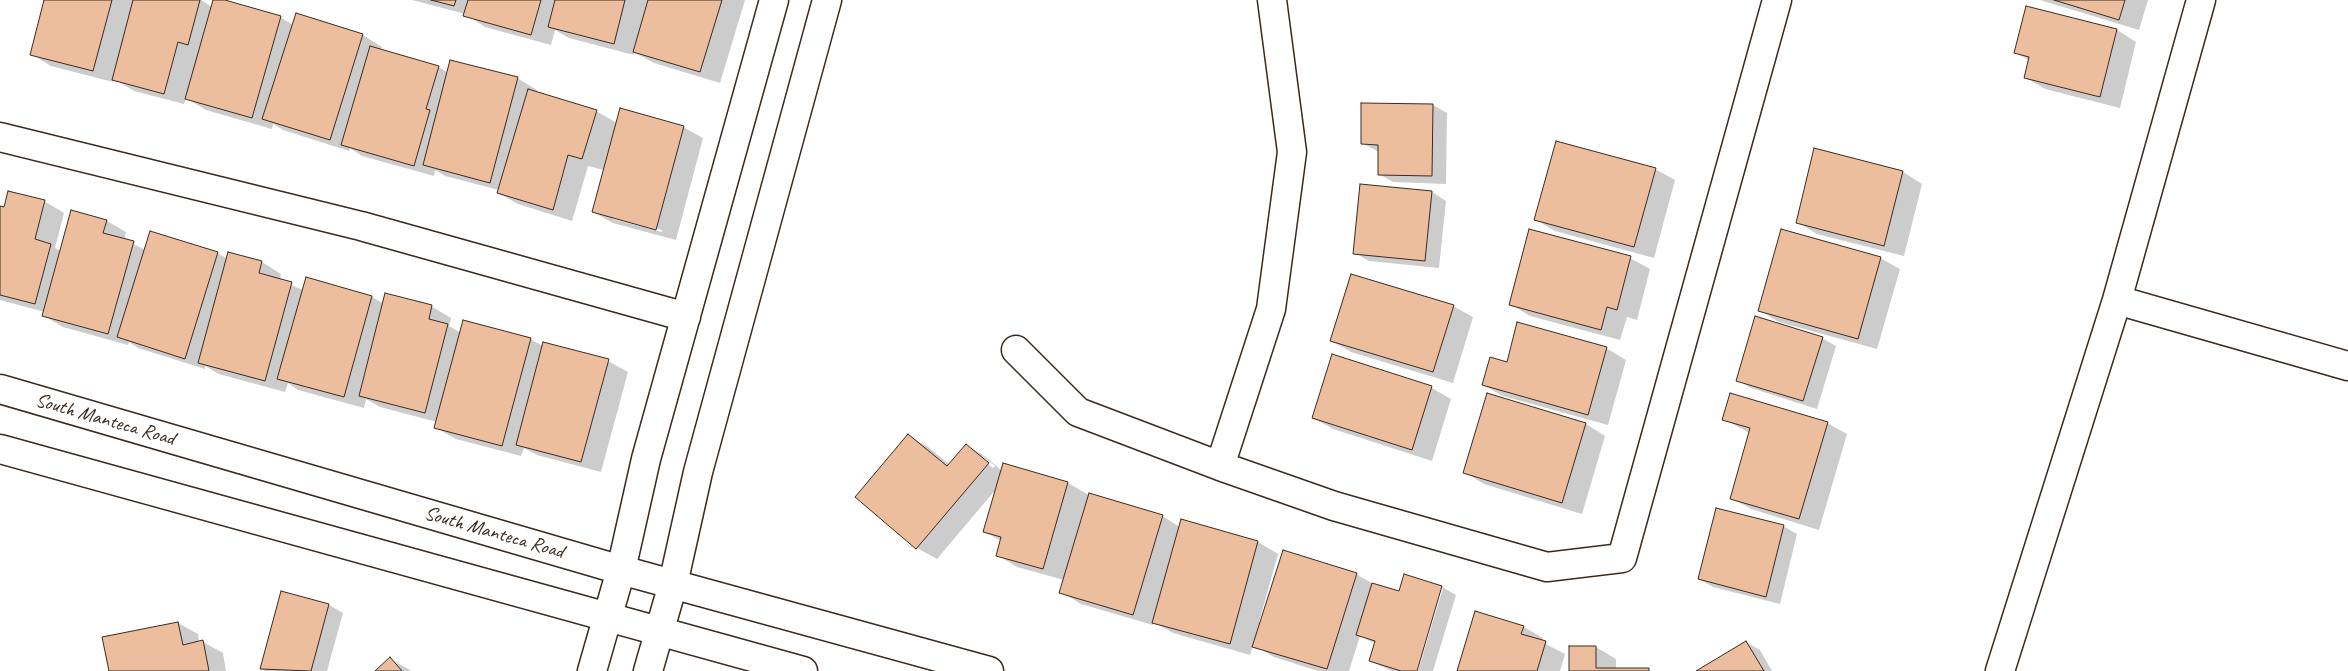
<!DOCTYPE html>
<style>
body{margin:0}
canvas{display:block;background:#fff}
</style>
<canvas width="2348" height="671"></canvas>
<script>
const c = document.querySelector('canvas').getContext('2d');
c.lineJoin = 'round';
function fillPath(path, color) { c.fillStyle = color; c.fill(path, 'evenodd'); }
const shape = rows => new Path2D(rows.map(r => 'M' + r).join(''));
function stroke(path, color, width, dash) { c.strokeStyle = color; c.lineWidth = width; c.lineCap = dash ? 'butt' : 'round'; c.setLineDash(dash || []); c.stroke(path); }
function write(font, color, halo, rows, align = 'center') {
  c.font = font + ' Caveat,sans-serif'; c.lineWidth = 4; c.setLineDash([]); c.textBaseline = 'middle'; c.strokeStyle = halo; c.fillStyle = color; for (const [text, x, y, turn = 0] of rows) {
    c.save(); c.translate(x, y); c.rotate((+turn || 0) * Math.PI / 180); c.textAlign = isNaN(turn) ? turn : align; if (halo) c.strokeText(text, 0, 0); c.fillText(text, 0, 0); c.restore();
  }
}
fillPath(shape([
 [45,0,201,0,212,7,214,0,220,0,280,17,293,25,296,14,363,35,382,47,381,50,439,67,448,73,517,78,537,90,536,93,596,111,617,123,683,127,703,138,676,240,613,223,593,212,604,170,588,166,572,221,518,204,498,193,499,190,445,176,435,170,434,176,362,156,350,148,349,151,283,130,273,124,272,129,206,110,186,98,184,104,134,91,114,79,113,82,51,66,31,54],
 [613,217,662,230,662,232,613,219],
 [412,0,745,0,720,83,654,63,634,52,634,55,569,38,555,30,551,45,485,27,465,14],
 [2040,0,2148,0,2139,30],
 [2117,30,2136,42,2120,108,2045,89,2025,77,2029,60,2016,53],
 [1433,105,1447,113,1446,184,1393,182,1379,174,1379,152,1362,143],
 [1815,150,1903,172,1922,184,1904,256,1817,234,1797,222],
 [1655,169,1675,180,1654,258,1555,231,1536,220],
 [1361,185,1432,192,1446,201,1439,268,1369,261,1355,253],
 [44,201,64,213,55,248,61,251,107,221,126,232,124,240,146,250,217,253,228,259,229,254,262,262,281,274,280,280,303,290,307,279,372,297,384,304,431,306,451,318,449,326,461,333,530,339,543,346,608,361,628,372,601,472,537,455,524,448,521,456,456,439,436,428,437,422,380,407,366,399,364,408,298,390,288,383,285,392,219,374,205,366,205,369,138,348,129,342,128,345,63,327,44,316,45,312,0,300,0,207,5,209],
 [1630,258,1650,269,1637,320,1627,317,1620,340,1530,316,1510,304],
 [1880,258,1900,269,1877,349,1779,322,1759,310],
 [1453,306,1473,317,1453,383,1351,352,1331,341],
 [1822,338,1836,346,1817,409,1751,388,1737,380],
 [1606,348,1626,360,1608,425,1503,396,1483,385,1507,363],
 [1333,356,1432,388,1451,399,1432,461,1333,429,1313,418],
 [1723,419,1827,423,1847,434,1819,530,1751,509,1731,498,1750,433],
 [1586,424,1605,436,1582,514,1484,484,1464,472],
 [909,436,928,447,950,465,966,445,986,457,1002,471,1004,464,1068,483,1089,495,1162,516,1180,527,1181,521,1258,542,1278,554,1259,622,1261,623,1356,574,1375,585,1400,593,1405,576,1442,587,1456,595,1433,671,1418,671,1443,588,1440,588,1415,671,1392,671,1370,661,1376,644,1360,636,1349,671,1318,671,1274,657,1253,645,1250,655,1173,633,1154,622,1153,625,1081,604,1061,592,1064,580,1017,567,997,555,1001,541,984,531,997,488,937,559,917,548],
 [982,456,995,466,993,468,982,459],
 [1783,526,1797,534,1780,604,1713,587,1699,579],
 [329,605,343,613,327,671,265,671,261,669],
 [1475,613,1524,627,1543,638,1542,642,1565,654,1560,671,1458,671],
 [178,623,198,634,199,642,203,642,223,653,226,671,111,671],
 [1746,642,1760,650,1772,671,1698,671],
 [1596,647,1616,659,1616,669,1652,671,1570,671],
 [390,659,410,670,410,671,377,671]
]), '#0003');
const building = shape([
 [44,0,112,0,93,71,30,55,44,0],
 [133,0,200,0,188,45,178,42,164,94,112,80,133,0],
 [213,0,225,0,281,16,252,118,185,99,213,0],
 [431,0,456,0,454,6,431,0],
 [468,0,541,0,531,35,463,16,468,0],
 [555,0,625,0,614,44,548,27,555,0],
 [648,0,722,0,700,72,633,52,648,0],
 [2054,0,2125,0,2119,20,2054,0],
 [2026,6,2117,29,2100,97,2024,78,2029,57,2014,53,2026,6],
 [296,13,363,34,330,140,262,119,296,13],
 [370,46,439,66,426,109,430,110,414,166,341,145,370,46],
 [450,60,518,77,490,183,423,165,450,60],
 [528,89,597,110,582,159,568,155,553,210,497,193,528,89],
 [1361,103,1433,104,1432,176,1378,175,1378,145,1361,144,1361,103],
 [620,108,684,126,656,230,592,212,620,108],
 [1556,141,1656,168,1634,247,1534,220,1556,141],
 [1814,148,1903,171,1884,246,1796,223,1814,148],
 [1360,184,1432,191,1425,261,1353,254,1360,184],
 [8,191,45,200,35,239,51,244,35,304,0,295,0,206,4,207,8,191],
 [71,210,107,220,103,233,134,241,108,334,42,316,71,210],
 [1529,229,1631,256,1617,310,1607,307,1601,330,1509,305,1529,229],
 [1781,229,1881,257,1858,339,1758,311,1781,229],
 [150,231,218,252,185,359,117,337,150,231],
 [228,252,262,261,259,273,292,282,265,381,198,363,228,252],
 [1351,274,1454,305,1433,372,1330,341,1351,274],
 [306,277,372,296,344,397,277,379,306,277],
 [385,293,432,305,429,319,448,324,425,413,359,396,385,293],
 [1755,316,1823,337,1803,401,1736,381,1755,316],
 [463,320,531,338,502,446,434,428,463,320],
 [1517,322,1607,347,1588,415,1482,385,1490,357,1507,362,1517,322],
 [543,342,609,359,581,462,516,445,543,342],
 [1332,354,1432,386,1412,450,1312,418,1332,354],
 [1487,393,1586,423,1562,503,1463,473,1487,393],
 [1730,393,1828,422,1799,519,1730,499,1750,428,1722,420,1730,393],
 [908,434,947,466,966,444,989,463,916,549,855,497,908,434],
 [1003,463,1068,482,1043,569,996,556,1001,537,983,532,1003,463],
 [1089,493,1163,515,1133,615,1059,593,1089,493],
 [1716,508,1784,525,1766,597,1698,579,1716,508],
 [1181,519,1258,541,1230,644,1152,623,1181,519],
 [1283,550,1357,573,1327,669,1252,647,1283,550],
 [1404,574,1442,586,1417,671,1401,671,1369,661,1375,641,1356,635,1372,583,1399,591,1404,574],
 [281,591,329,604,311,671,260,669,281,591],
 [1475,611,1524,626,1521,634,1546,641,1537,671,1457,671,1475,611],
 [178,622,183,645,203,640,209,671,109,671,102,637,178,622],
 [1746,641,1764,671,1696,671,1746,641],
 [1569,646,1596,646,1596,668,1649,668,1649,671,1569,671,1569,646],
 [390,657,402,671,375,671,390,657]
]);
fillPath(building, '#edbe9d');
stroke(building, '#3b2a1e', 1);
const street = shape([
 [2201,0,2117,300,2348,366],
 [0,137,361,226,686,317],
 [1016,350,1078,412,1220,466,1334,506,1547,567,1622,558,1777,0],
 [1220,466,1271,309,1292,152,1272,0],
 [621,570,646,459,774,0],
 [673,584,698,472,827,0],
 [2000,671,2117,300]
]);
const secondary = shape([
 [0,389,621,570,989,671],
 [0,449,803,671],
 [592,671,621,570],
 [648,671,673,584]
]);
stroke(street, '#3b2a1e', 31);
stroke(secondary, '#3b2a1e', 31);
stroke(street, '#fff', 28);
stroke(secondary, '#fff', 28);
write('20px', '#3b2a1e', '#fff', [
 ["South Manteca Road",105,420,16],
 ["South Manteca Road",494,533,16]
]);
</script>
